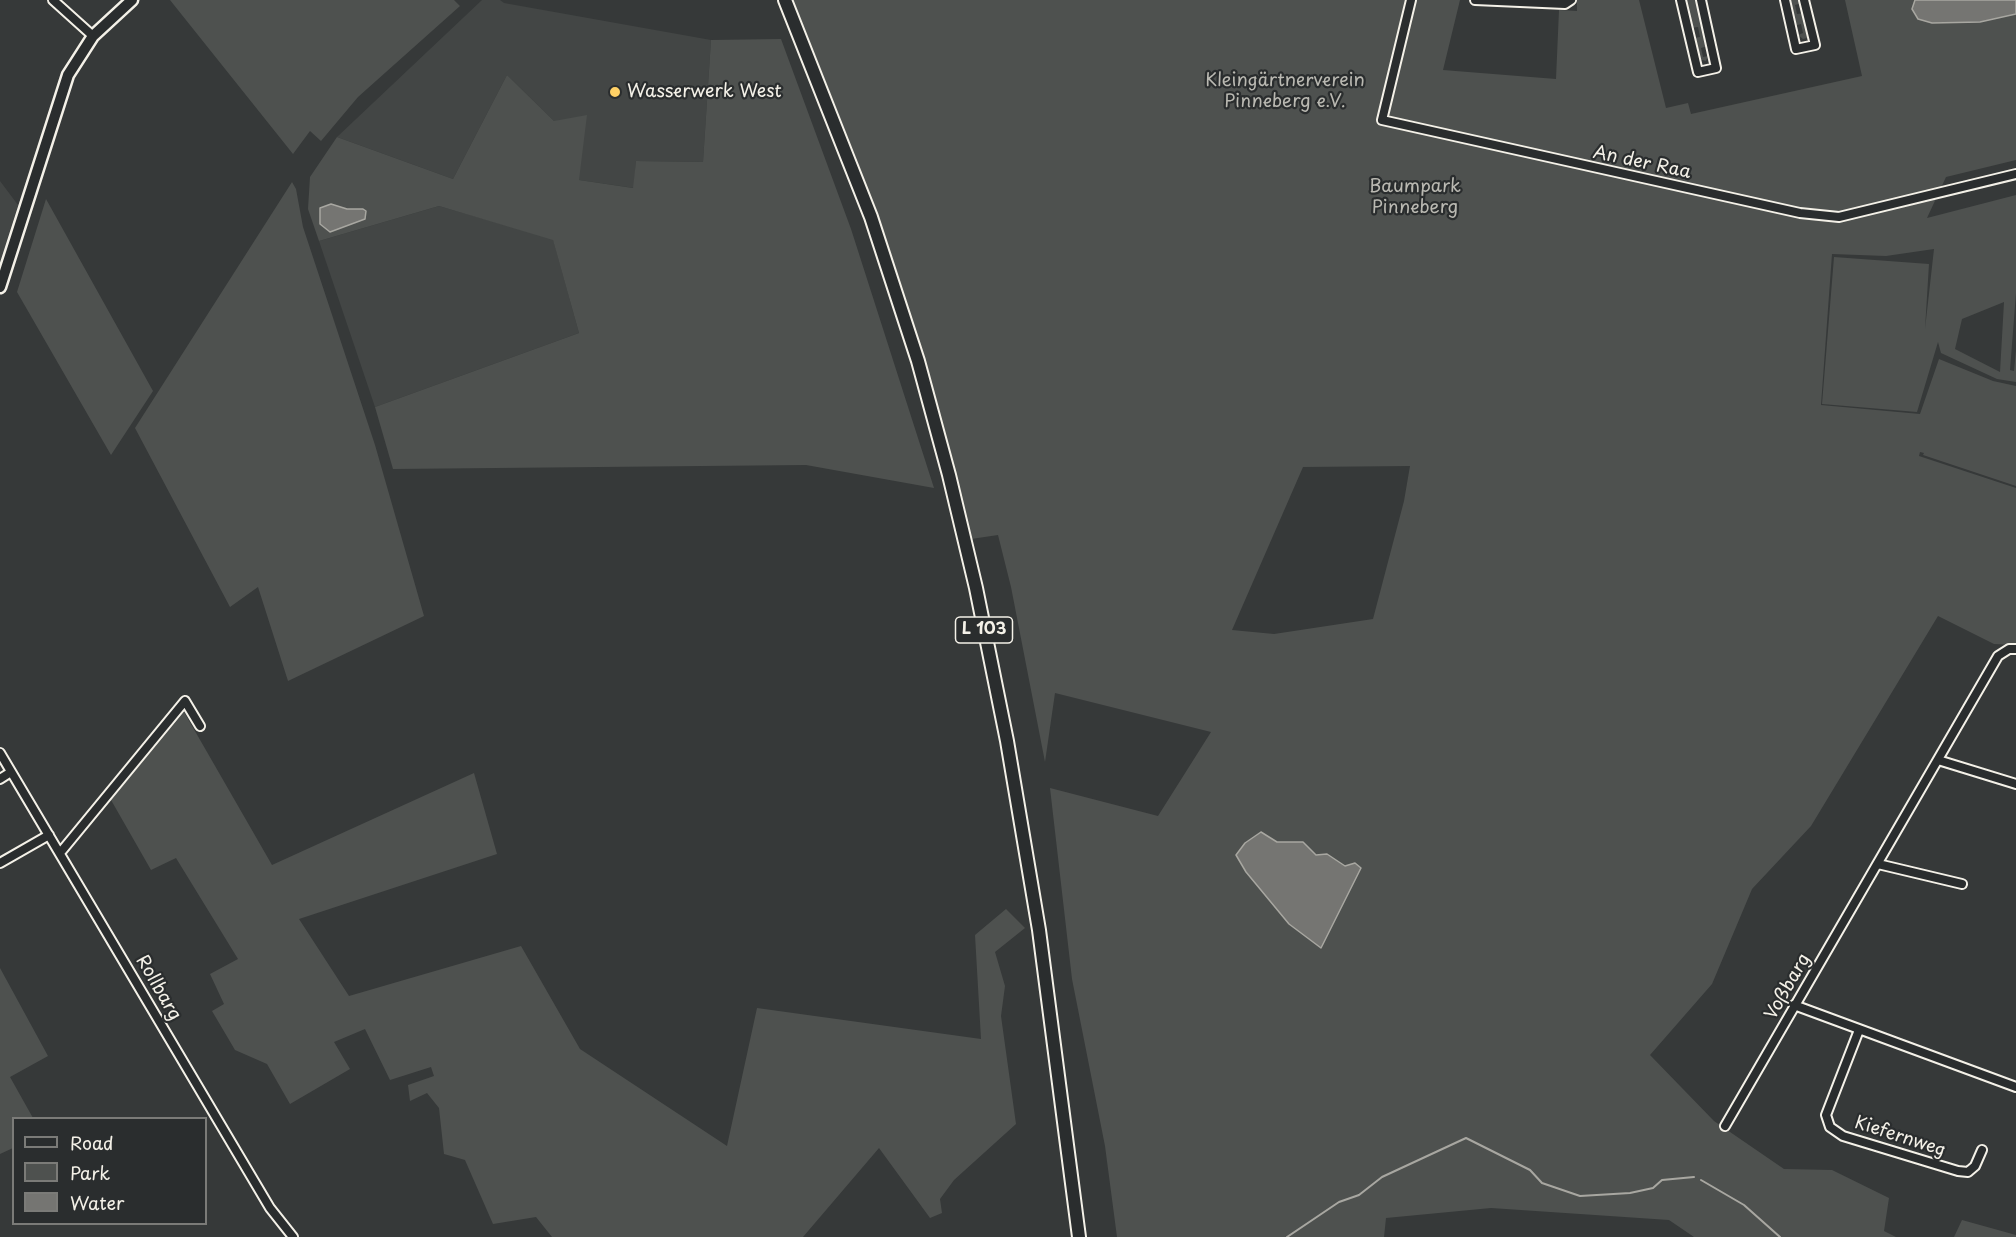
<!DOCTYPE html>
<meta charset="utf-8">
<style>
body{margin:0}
#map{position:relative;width:2016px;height:1237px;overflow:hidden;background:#363939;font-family:"Playpen Sans",sans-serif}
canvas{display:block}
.legend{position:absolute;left:12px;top:1117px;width:195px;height:108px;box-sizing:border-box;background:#2a2d2e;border:2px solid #7b7b78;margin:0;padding:8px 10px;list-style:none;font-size:18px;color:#f4f1e8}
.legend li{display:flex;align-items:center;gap:12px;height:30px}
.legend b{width:30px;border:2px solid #7b7b78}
</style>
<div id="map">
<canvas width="2016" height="1237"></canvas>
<ul class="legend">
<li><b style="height:8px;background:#2a2d2e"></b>Road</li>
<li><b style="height:16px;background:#4e514f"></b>Park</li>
<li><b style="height:16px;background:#757572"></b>Water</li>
</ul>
</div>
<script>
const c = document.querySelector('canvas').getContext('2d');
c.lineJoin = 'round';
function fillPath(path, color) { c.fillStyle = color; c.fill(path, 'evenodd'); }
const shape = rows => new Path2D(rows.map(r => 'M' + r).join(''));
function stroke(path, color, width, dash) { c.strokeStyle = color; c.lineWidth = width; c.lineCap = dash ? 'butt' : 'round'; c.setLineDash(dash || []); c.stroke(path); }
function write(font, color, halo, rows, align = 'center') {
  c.font = font + ' "Playpen Sans",sans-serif'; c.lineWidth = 4.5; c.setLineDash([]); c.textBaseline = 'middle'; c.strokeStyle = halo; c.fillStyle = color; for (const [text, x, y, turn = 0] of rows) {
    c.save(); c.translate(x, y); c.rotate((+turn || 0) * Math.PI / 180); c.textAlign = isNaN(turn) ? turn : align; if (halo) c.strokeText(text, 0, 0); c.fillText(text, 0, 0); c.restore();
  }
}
fillPath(shape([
 [482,0,500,0,504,3,711,40,703,162,636,161,634,188,579,180,554,121,507,75,453,179,337,137],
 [0,181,18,205,0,262],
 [439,206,553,239,579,333,375,407,319,241]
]), '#434645');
fillPath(shape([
 [170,0,454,0,460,6,358,97,321,141,310,131,293,154],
 [793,0,1460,0,1443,70,1556,79,1559,10,1577,11,1577,0,1639,0,1666,108,1688,103,1691,114,1862,76,1845,0,2016,0,2016,160,1946,177,1927,218,2016,195,2016,293,2010,370,2014,371,2016,350,2016,382,1997,379,1941,353,1938,342,1917,412,1822,404,1834,257,1929,264,1925,329,1934,249,1886,256,1832,254,1821,405,1920,414,1939,359,1993,381,2016,386,2016,486,1923,455,1924,453,1920,452,1919,456,2016,488,2016,645,1994,644,1938,616,1811,826,1752,889,1712,984,1650,1055,1714,1121,1784,1169,1832,1170,1889,1198,1884,1231,1896,1237,1694,1237,1669,1220,1491,1208,1386,1218,1384,1237,1117,1237,1105,1146,1072,979,1050,788,1158,816,1211,732,1055,693,1045,762,1011,587,998,535,971,539,924,362,901,289,857,160],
 [2004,302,2000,372,1955,349,1962,319],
 [1410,466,1404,501,1373,619,1274,634,1232,630,1303,467],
 [1684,0,1697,0,1708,46,1701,48,1703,57,1708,56,1706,61,1698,59,1693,38,1700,37,1698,27,1691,28],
 [1788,0,1801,0,1802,3,1795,5,1797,14,1804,13,1809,32,1807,38,1803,39,1798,35,1803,33,1801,24,1794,26],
 [781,39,851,229,934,488,806,465,393,469,375,407,579,333,553,240,439,206,319,241,308,209,310,177,337,137,453,179,507,75,554,121,587,115,579,180,633,188,636,161,703,162,711,40],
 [292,182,296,189,303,227,375,445,424,616,288,681,258,587,230,607,135,428],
 [46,199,153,391,111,455,17,292],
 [184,712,272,865,474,773,497,854,299,919,349,996,521,946,580,1049,727,1146,757,1008,981,1039,975,935,1006,909,1025,928,995,952,1005,986,1001,1016,1016,1124,954,1180,940,1199,942,1213,930,1218,879,1148,803,1237,552,1237,536,1217,493,1224,465,1160,444,1154,439,1108,427,1093,410,1101,408,1085,434,1076,431,1067,390,1080,365,1029,334,1042,350,1069,290,1104,267,1064,235,1050,212,1011,224,1004,210,974,238,959,176,858,151,870,111,800],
 [0,968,48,1056,10,1077,33,1118,14,1118,13,1148,0,1154],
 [1962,1220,2016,1235,2016,1237,1954,1237]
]), '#4e514f');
const water = shape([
 [1915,0,2016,0,2016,14,1980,22,1932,23,1918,19,1912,9,1915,0],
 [331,204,347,209,363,209,366,211,365,219,330,232,320,224,320,208,331,204],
 [1261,832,1277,842,1303,842,1316,855,1327,854,1345,866,1355,863,1361,868,1321,948,1289,924,1246,872,1236,855,1245,843,1261,832]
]);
fillPath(water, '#757572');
stroke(water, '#a8a7a1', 1.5);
stroke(shape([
 [1701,1180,1744,1205,1780,1237],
 [1287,1237,1339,1202,1359,1195,1382,1177,1466,1138,1530,1170,1542,1183,1580,1196,1630,1193,1653,1188,1662,1180,1694,1177]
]), '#a8a7a1', 2);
const street = shape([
 [53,0,93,36],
 [1411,0,1382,120,1800,213,1839,217,2016,174],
 [1475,0,1565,4,1571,0],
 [1681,0,1698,72,1716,68,1701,0],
 [1785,0,1796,49,1815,45,1804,0],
 [0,753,270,1208,293,1237],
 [1938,760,2016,784],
 [0,779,11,772],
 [60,853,185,701,200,726],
 [0,863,49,835],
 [1878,864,1962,884],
 [1794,1005,2016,1087],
 [1859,1030,1826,1115,1830,1127,1843,1136,1958,1171,1968,1172,1975,1166,1982,1150],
 [1725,1126,1998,656,2009,649,2016,649]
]);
const secondary = shape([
 [0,287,68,75,93,36,132,0]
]);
const primary = shape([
 [785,0,871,217,918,361,949,475,976,588,1007,741,1039,930,1079,1237]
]);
stroke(street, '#f4f1e8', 12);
stroke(secondary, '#f4f1e8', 15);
stroke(primary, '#f4f1e8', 16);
stroke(street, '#2a2d2e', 8);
stroke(secondary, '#2a2d2e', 10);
stroke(primary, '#2a2d2e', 12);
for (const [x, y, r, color] of [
 [615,92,6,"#ffd166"]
]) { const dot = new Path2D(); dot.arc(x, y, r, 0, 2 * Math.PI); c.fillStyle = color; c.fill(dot); stroke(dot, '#2a2d2e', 2); }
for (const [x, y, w] of [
 [984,630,57]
]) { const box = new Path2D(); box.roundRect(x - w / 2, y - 13, w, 26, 4.5); c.fillStyle = '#2a2d2e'; c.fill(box); stroke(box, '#f4f1e8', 1.5); }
write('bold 16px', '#f4f1e8', null, [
 ["L 103",984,630]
]);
write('18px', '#bab9b2', '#2a2d2e', [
 ["Kleingärtnerverein",1285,81],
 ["Pinneberg e.V.",1285,102],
 ["Baumpark",1415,187],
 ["Pinneberg",1415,208]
]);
write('18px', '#f4f1e8', '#2a2d2e', [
 ["Wasserwerk West",627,92]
], 'left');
write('18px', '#f4f1e8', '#2a2d2e', [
 ["An der Raa",1642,163,12],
 ["Voßbarg",1788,987,-60],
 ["Rollbarg",158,988,60],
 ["Kiefernweg",1900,1137,18]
]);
</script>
